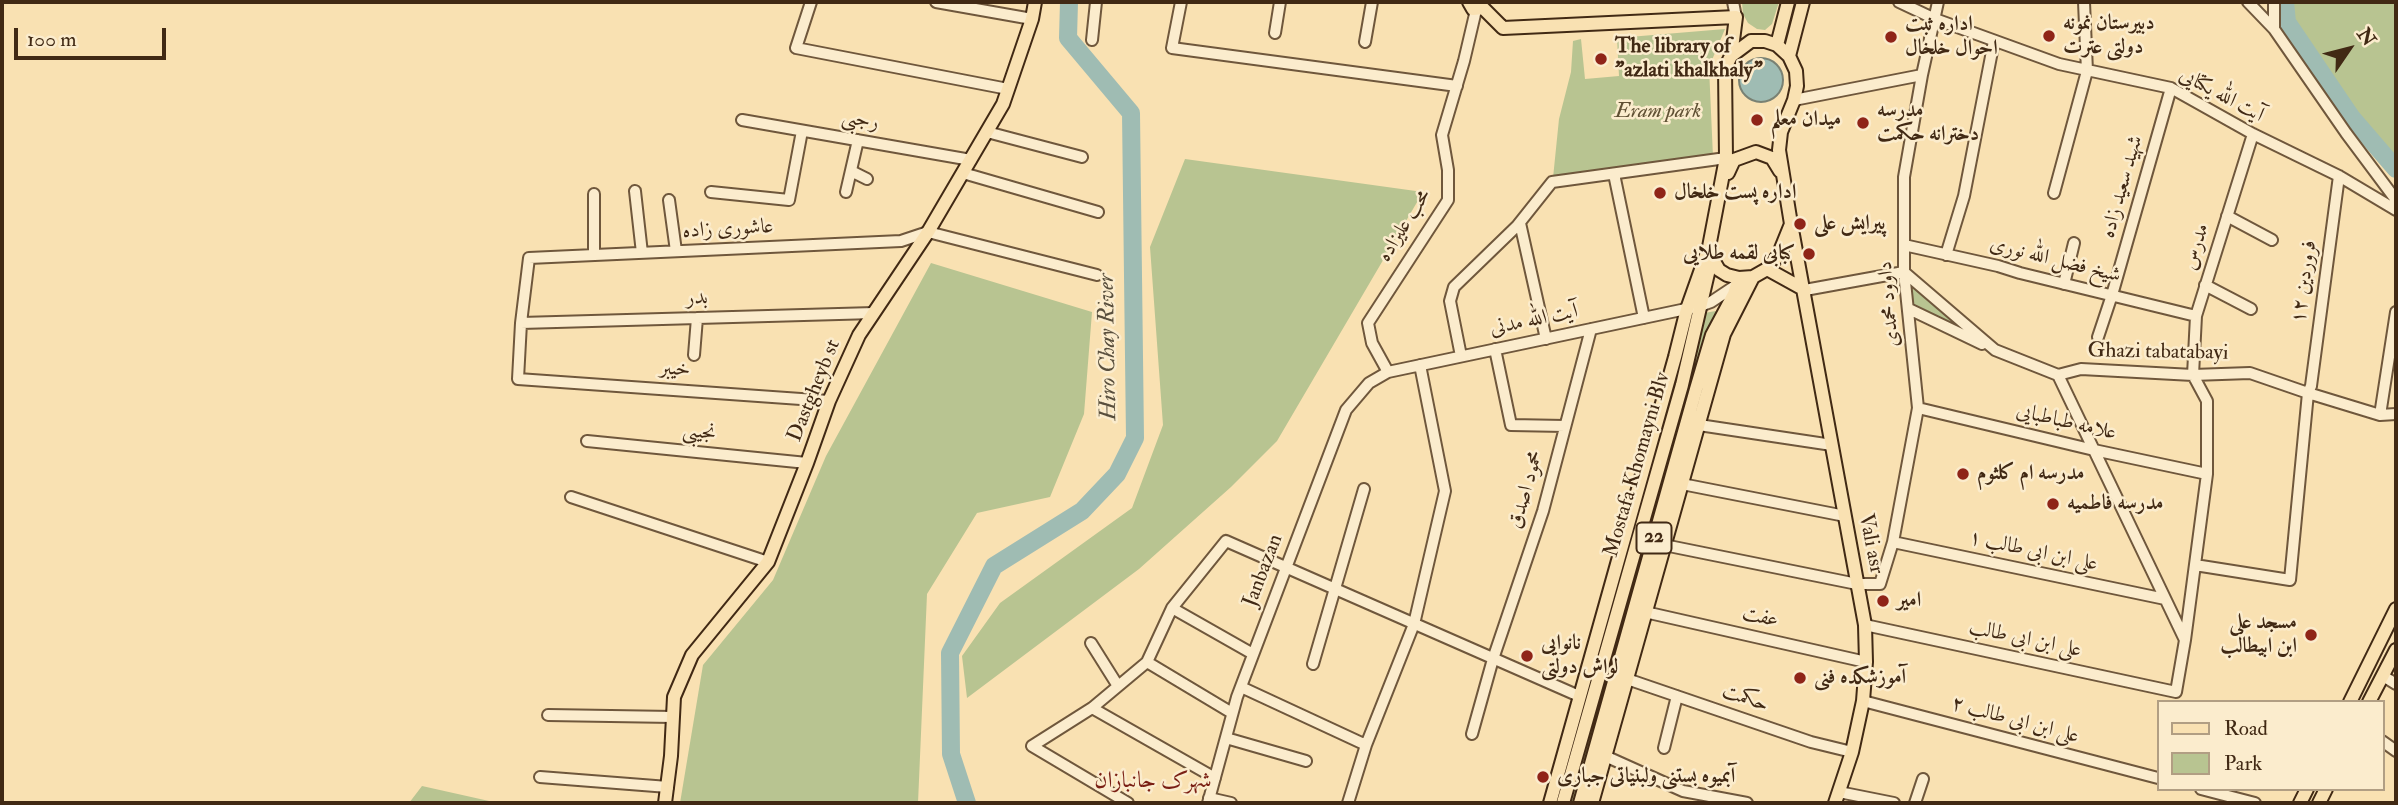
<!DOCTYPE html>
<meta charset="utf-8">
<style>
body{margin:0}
#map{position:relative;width:2398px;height:805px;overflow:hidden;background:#f9e1b2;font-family:"IM FELL Double Pica",serif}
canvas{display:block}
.frame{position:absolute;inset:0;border:4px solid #412914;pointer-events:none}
.legend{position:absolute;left:2157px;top:700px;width:228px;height:91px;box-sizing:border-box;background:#fbeccd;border:2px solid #b19e83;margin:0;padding:9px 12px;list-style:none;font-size:21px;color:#412914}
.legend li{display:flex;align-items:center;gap:14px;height:35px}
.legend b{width:35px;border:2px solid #b19e83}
.north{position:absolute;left:2314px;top:14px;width:70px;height:70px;-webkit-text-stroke:5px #fbeccd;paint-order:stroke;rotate:55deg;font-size:19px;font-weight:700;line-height:28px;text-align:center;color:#412914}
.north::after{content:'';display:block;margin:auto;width:24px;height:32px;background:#412914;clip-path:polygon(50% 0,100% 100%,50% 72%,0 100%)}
.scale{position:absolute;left:14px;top:28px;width:152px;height:32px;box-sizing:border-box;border:4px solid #412914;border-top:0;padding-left:9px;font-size:21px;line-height:24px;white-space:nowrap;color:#412914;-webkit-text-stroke:5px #fbeccd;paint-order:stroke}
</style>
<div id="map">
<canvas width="2398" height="805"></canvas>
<div class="frame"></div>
<ul class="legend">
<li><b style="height:9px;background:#f9e1b2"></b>Road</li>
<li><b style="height:19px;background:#b8c491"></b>Park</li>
</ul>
<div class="north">N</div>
<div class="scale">100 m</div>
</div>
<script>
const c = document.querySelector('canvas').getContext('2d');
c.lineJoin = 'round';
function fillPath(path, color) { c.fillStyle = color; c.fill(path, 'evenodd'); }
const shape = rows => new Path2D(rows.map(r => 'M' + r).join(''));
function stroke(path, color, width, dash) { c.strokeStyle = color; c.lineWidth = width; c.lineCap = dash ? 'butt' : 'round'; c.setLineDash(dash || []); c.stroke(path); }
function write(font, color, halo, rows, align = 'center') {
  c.font = font + ' "IM FELL Double Pica",Amiri,serif'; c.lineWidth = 5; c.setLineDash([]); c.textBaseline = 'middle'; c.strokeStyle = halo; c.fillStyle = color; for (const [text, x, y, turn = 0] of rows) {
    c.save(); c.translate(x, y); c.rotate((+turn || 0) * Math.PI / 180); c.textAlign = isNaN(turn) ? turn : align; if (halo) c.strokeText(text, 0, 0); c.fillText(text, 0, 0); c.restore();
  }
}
fillPath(shape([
 [1742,2,1779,2,1772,24,1765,30,1757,29,1748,23,1743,14],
 [2292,2,2396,2,2396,165,2295,27],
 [1725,29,1709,67,1713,157,1553,178,1559,119,1571,72,1573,41,1581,39,1585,79,1619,76,1617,38],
 [1185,159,1423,192,1277,441,1231,487,1139,569,967,698,962,656,1000,603,1132,508,1163,425,1150,247],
 [931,263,1092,312,1084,414,1050,497,977,513,927,594,918,803,680,803,703,665,773,580,826,456],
 [1910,280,1978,339,1913,307],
 [1716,311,1577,803,1566,803,1704,313],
 [422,786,498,803,409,803]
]), '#b8c491');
const water = shape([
 '1739 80a22 22 0 1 1 44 0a22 22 0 1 1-44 0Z'
]);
fillPath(water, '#9fbcb3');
stroke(water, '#798173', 2);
stroke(shape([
 [2285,2,2287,22,2352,118,2396,169],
 [967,803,951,754,950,653,994,566,1082,511,1117,474,1135,438,1131,113,1068,38,1069,2]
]), '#9fbcb3', 18);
const minor = shape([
 [811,2,796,48,1008,89],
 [936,2,1032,19],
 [1181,2,1172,48,1457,86],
 [1733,2,1736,17],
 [1899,2,1935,19,2059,64,2171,88,2253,134,2339,176,2396,210],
 [2248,2,2274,29,2346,133,2396,200],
 [2274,29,2274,2],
 [1275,33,1280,2],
 [1092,40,1096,2],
 [1365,42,1372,2],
 [1794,100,1922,75],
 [742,120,971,160],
 [987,132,1082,157],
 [851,171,867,179],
 [963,173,1098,212],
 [1614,174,1644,318],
 [635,191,642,253],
 [711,192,789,200,802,131],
 [846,192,858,140],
 [2054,193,2087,71,2084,2],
 [669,200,676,251],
 [2227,216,2272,240],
 [1520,223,1546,339],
 [1904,245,1998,266,2020,273,2196,316],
 [594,255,594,194],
 [1946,255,1964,196,1994,41],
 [1904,272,1995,350,2058,375,2081,369,2193,375,2250,373,2308,393,2380,415,2396,414],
 [2064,284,2074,243],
 [2205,285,2251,309],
 [1805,290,1904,272],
 [1909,309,1982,344],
 [521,323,874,313],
 [2098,337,2112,295,2171,88],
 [1495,349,1511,425,1565,426],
 [694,355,697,318],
 [1461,356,1450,301,1454,287,1517,226,1552,182,1726,158],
 [1388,372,1372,343,1368,323,1448,200,1448,170,1442,135,1464,61,1476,10],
 [2058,375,2185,640],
 [2193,375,2196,316,2253,134],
 [829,401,518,379,521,323,529,258,901,241,928,232,1097,275],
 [1918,408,2094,450,2207,474],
 [2380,415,2396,312],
 [1699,425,1832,445],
 [587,441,807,463],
 [1682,484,1845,516],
 [571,497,768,562],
 [1893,542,2165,599],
 [1664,545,1857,584,1880,584,1893,542,1918,408,1904,272,1904,177,1922,75,1938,2],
 [2195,565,2290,580,2308,393,2311,386,2339,176],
 [1172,608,1253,654],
 [1645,612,1866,662],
 [1865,625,2176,692,2185,640,2207,474,2207,401,2193,375],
 [1091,643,1118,686],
 [1147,662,1232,713],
 [1313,664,1364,489],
 [2383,676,2396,684],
 [1627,679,1811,742,1852,752],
 [1241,687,1366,745],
 [1863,701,2158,778],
 [1092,708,1215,778],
 [548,715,673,717],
 [1472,734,1493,659,1543,511,1591,329],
 [1226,738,1306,761],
 [2382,741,2396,751],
 [1664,748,1677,696],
 [1605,756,1683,791,1747,803],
 [540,777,668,787],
 [2201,789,2255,803],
 [1839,792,1894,803],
 [1209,798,1231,803],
 [1128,803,1032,746,1092,708,1147,662,1172,608,1226,541,1579,696],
 [1208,803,1237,697,1346,410,1369,383,1388,372,1700,306,1711,302,1738,284],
 [1348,803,1366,745,1414,624,1445,491,1420,365],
 [1915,803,1923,779]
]);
const major = shape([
 [1469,2,1473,9,1483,8],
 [1483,8,1503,28,1736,17,1731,56],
 [1751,41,1765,41,1777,45,1789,56,1796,71,1797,86,1794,100,1781,132,1779,150,1791,224,1778,256,1767,269,1753,277,1739,278,1727,275,1719,270,1712,258,1709,247,1726,158,1725,68,1731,56,1751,41],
 [1777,45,1788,2],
 [1789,56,1803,2],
 [1728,173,1734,160,1756,152,1772,158,1780,171],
 [1791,224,1865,625,1866,662,1863,701,1852,752,1835,803],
 [1767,269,1805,290],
 [2350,702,2396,609],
 [2369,702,2396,650],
 [665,803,671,756,674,697,692,655,768,562,807,463,829,401,859,335,928,232,1003,104,1032,19,1035,2],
 [1550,803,1675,357,1687,309,1709,247],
 [1563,803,1682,385,1709,269],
 [1580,803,1696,389,1712,335,1734,294,1739,278],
 [1592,803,1724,334,1753,277],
 [2300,803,2307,789],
 [2319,803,2326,789]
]);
stroke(minor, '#6f573c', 14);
stroke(major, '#412914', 16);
stroke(minor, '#fbeccd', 10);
stroke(major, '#f9e1b2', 12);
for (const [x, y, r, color] of [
 [2049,36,7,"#8f2418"],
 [1891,37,7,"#8f2418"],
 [1601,59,7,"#8f2418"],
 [1757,120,7,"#8f2418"],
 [1863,123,7,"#8f2418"],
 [1660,193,7,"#8f2418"],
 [1800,224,7,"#8f2418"],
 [1809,254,7,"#8f2418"],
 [1963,474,7,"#8f2418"],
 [2053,504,7,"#8f2418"],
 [1883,601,7,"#8f2418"],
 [2311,635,7,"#8f2418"],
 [1527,656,7,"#8f2418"],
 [1800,678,7,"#8f2418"],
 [1543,777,7,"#8f2418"]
]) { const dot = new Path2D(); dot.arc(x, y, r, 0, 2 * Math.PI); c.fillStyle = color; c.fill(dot); stroke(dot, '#fbeccd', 2.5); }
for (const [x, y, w] of [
 [1654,538,35]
]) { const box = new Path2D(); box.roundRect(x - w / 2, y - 15.5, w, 31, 5); c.fillStyle = '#fbeccd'; c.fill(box); stroke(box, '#412914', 2); }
write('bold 19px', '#412914', null, [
 ["22",1654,538]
]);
write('bold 21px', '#412914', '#fbeccd', [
 ["دبیرستان نمونه",2063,24],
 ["دولتی عترت",2063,48],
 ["اداره ثبت",1905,25],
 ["احوال خلخال",1905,49],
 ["The library of",1615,47],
 ["\"azlati khalkhaly\"",1615,71],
 ["مدرسه",1877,111],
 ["دخترانه حکمت",1877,135],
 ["میدان معلم",1771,120],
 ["اداره پست خلخال",1674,193],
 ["پیرایش علی",1814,224],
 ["کبابی لقمه طلایی",1795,254,"right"],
 ["مدرسه ام کلثوم",1977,474],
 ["مدرسه فاطمیه",2067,504],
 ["امیر",1897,601],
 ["مسجد علی",2297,623,"right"],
 ["ابن ابیطالب",2297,647,"right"],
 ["نانوایی",1541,644],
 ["لواش دولتی",1541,668],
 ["آموزشکده فنی",1814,678],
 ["آبمیوه بستنی ولبنیاتی جباری",1557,777]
], 'left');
write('21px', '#412914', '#fbeccd', [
 ["آیت الله یکتایی",2221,96,28],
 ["رجبی",860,121,10],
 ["شهید سعید زاده",2123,187,-74],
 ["محب علیزاده",1405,226,-58],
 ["عاشوری زاده",728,230,-3],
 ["مدرس",2197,247,-73],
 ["شیخ فضل الله نوری",2055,261,14],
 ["۱۲ فروردین",2305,282,-82],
 ["بدر",697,299,-2],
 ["داوود محمدی",1890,304,-95],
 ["آیت‌ الله مدنی",1534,321,-12],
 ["Ghazi tabatabayi",2158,353,1],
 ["خیبر",675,370,4],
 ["Dastgheyb st",815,391,-68],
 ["علامه طباطبایی",2066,423,13],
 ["نجیبی",699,433,6],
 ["Mostafa Khomayni Blv",1638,465,-74],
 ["محمود اصدق",1527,490,-74],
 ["Vali asr",1870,544,79],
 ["علی ابن ابی طالب ۱",2033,552,12],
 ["Janbazan",1264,571,-69],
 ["عفت",1760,618,13],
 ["علی ابن ابی طالب",2025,640,12],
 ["حکمت",1745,699,19],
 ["علی ابن ابی طالب ۲",2015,721,15]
]);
write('italic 21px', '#5f5033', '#fbeccd', [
 ["Eram park",1658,112]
]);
write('italic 23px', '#584e3c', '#fbeccd', [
 ["Hiro Chay River",1109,347,-91]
]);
write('23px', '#7a1f14', '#fbeccd', [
 ["شهرک جانبازان",1153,782]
]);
</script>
